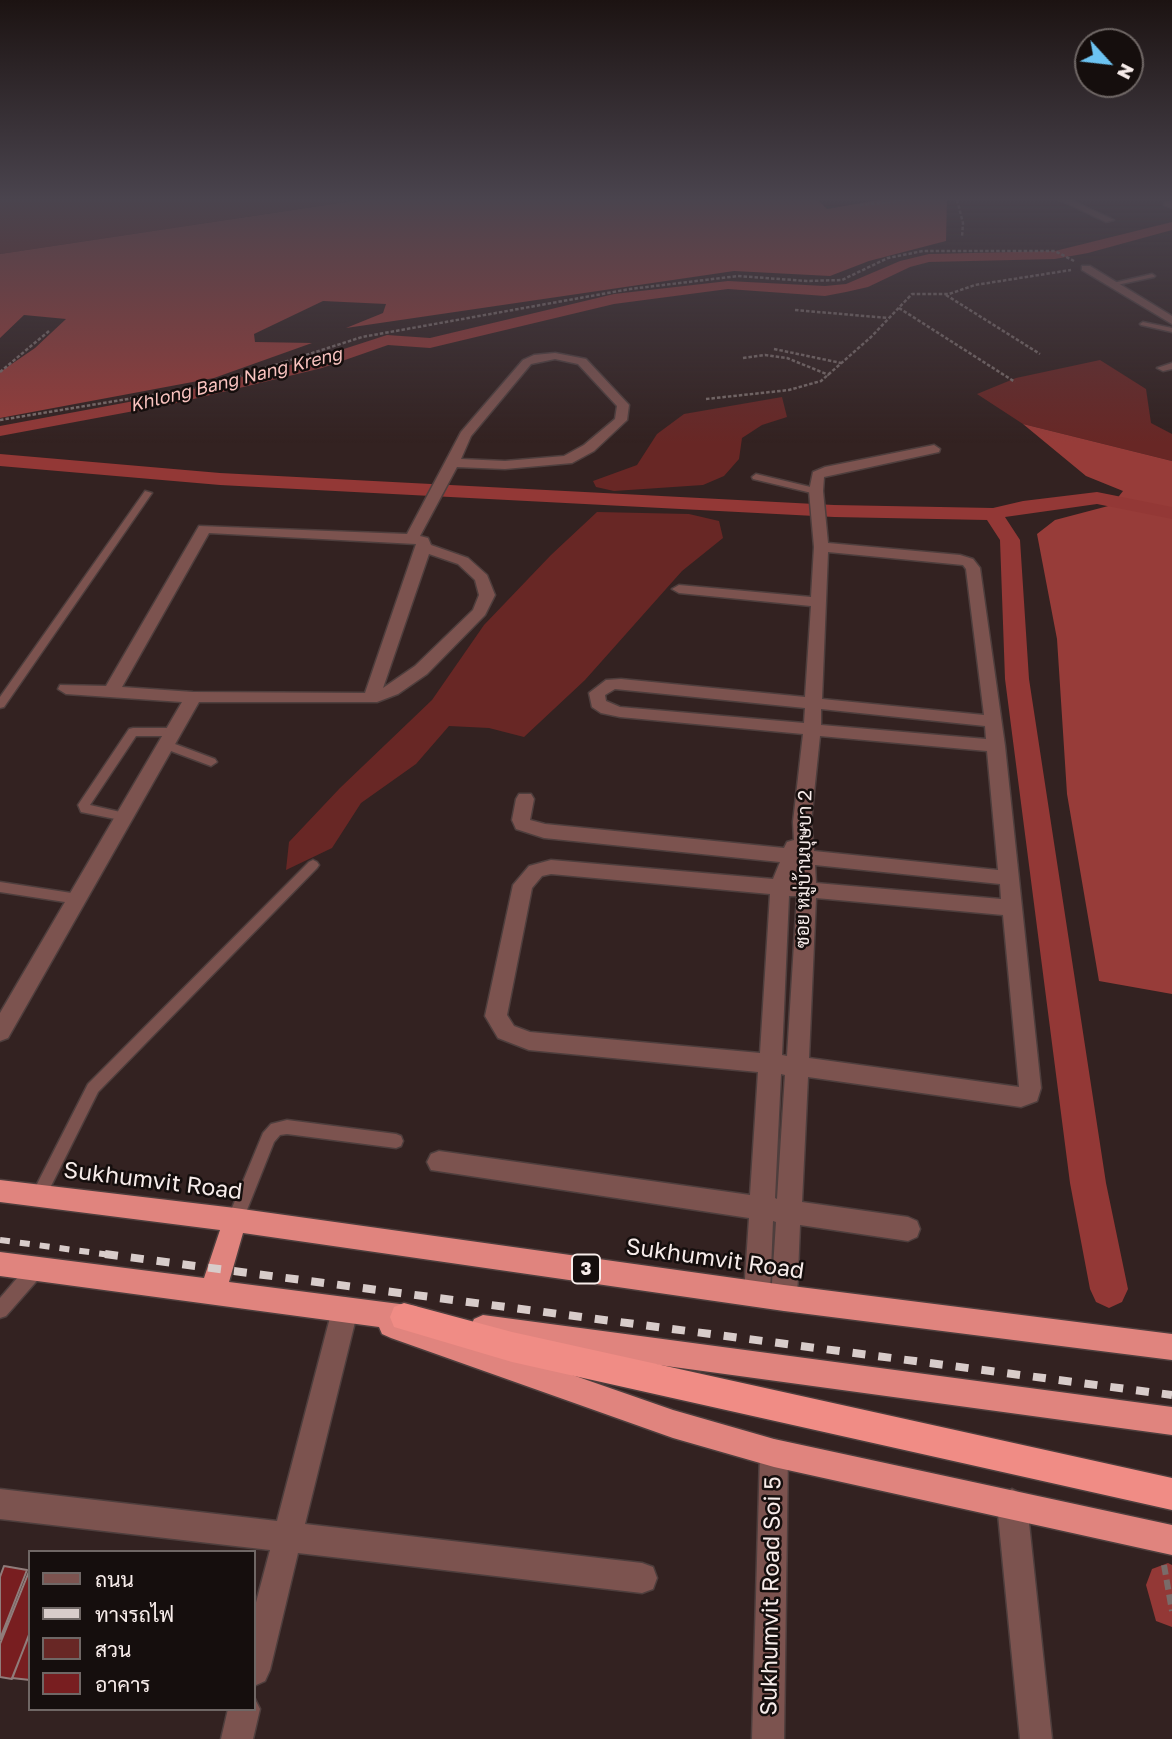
<!DOCTYPE html>
<meta charset="utf-8">
<style>
body{margin:0}
#map{position:relative;width:1172px;height:1739px;overflow:hidden;background:#332221;font-family:"Golos Text",Sarabun,sans-serif}
canvas{display:block}
.legend{position:absolute;left:28px;top:1550px;width:228px;height:161px;box-sizing:border-box;background:#150e0d;border:2px solid #6f6765;margin:0;padding:9px 12px;list-style:none;font-size:21px;color:#f7ecea}
.legend li{display:flex;align-items:center;gap:14px;height:35px}
.legend b{width:35px;border:2px solid #6f6765}
.north{position:absolute;left:1074px;top:28px;width:70px;height:70px;box-sizing:border-box;background:#150e0d;border:2px solid #6f6765;border-radius:50%;rotate:117deg;font-size:19px;font-weight:700;line-height:28px;text-align:center;color:#f7ecea}
.north::after{content:'';display:block;margin:auto;width:24px;height:32px;background:#6cc3f2;clip-path:polygon(50% 0,100% 100%,50% 72%,0 100%)}
</style>
<div id="map">
<canvas width="1172" height="1739"></canvas>
<ul class="legend">
<li><b style="height:9px;background:#7c534f"></b>ถนน</li>
<li><b style="height:9px;background:#d8ccca"></b>ทางรถไฟ</li>
<li><b style="height:19px;background:#682725"></b>สวน</li>
<li><b style="height:19px;background:#781e20"></b>อาคาร</li>
</ul>
<div class="north">N</div>
</div>
<script>
const c = document.querySelector('canvas').getContext('2d');
c.lineJoin = 'round';
function fillPath(path, color) { c.fillStyle = color; c.fill(path, 'evenodd'); }
const shape = rows => new Path2D(rows.map(r => 'M' + r).join(''));
function stroke(path, color, width, dash) { c.strokeStyle = color; c.lineWidth = width; c.lineCap = dash ? 'butt' : 'round'; c.setLineDash(dash || []); c.stroke(path); }
function write(font, color, halo, rows, align = 'center') {
  c.font = font + ' "Golos Text",Sarabun,sans-serif'; c.lineWidth = 5; c.setLineDash([]); c.textBaseline = 'middle'; c.strokeStyle = halo; c.fillStyle = color; for (const [text, x, y, turn = 0] of rows) {
    c.save(); c.translate(x, y); c.rotate((+turn || 0) * Math.PI / 180); c.textAlign = isNaN(turn) ? turn : align; if (halo) c.strokeText(text, 0, 0); c.fillText(text, 0, 0); c.restore();
  }
}
fillPath(shape([
 [0,200,359,200,0,254],
 [1100,360,1146,389,1151,423,1172,434,1172,461,1023,424,977,394,1016,378],
 [782,397,787,417,762,425,742,438,739,459,724,476,703,485,614,491,596,487,593,481,637,465,657,434,684,414],
 [597,512,689,514,719,521,723,538,682,571,585,680,524,737,489,728,449,726,416,764,361,803,332,848,286,870,289,842,340,788,432,700,484,625,551,555]
]), '#682725');
fillPath(shape([
 [359,200,818,200,827,209,878,200,947,200,946,241,869,261,830,276,734,271,346,328,383,313,386,304,323,301,254,334,255,342,312,343,214,378,0,418,0,372,35,348,66,319,24,315,0,338,0,254],
 [1023,424,1172,461,1172,994,1099,981,1067,794,1057,639,1037,534,1055,520,1112,505,1123,491,1086,476]
]), '#973c39');
fillPath(shape([
 [1172,222,1172,230,1088,253,1055,259,929,262,910,267,868,287,846,292,825,296,728,289,614,304,430,348,388,345,322,368,177,403,0,436,0,426,177,393,310,360,387,335,430,338,614,294,728,281,825,286,846,284,900,261,929,254,1055,251,1172,222],
 [0,454,220,473,834,505,993,508,1023,501,1097,492,1172,507,1172,519,1097,504,1005,517,1020,540,1029,679,1106,1183,1128,1289,1122,1302,1109,1308,1096,1302,1090,1289,1070,1183,1005,679,1000,540,987,520,834,517,220,485,0,466,0,454],
 [1168,1563,1172,1565,1172,1627,1156,1621,1146,1585,1152,1569,1168,1563]
]), '#933836');
const building = shape([
 [4,1566,27,1570,0,1639,0,1577,4,1566],
 [30,1569,30,1632,12,1679,0,1677,0,1644,30,1569],
 [30,1633,30,1680,12,1678,30,1633]
]);
fillPath(building, '#781e20');
stroke(building, '#907c7a', 2);
const service = shape([
 [1152,274,1155,276,1154,277,1112,286,1109,284,1152,274],
 [1143,322,1172,328,1172,332,1141,325,1140,324,1143,322],
 [756,474,819,489,820,491,816,494,753,479,752,477,756,474],
 [145,491,152,493,4,707,0,708,0,697,145,491],
 [133,728,175,728,180,732,175,736,136,736,90,805,129,814,131,817,129,820,125,821,81,812,78,805,80,802,129,729,133,728],
 [167,741,215,759,217,762,211,766,163,748,161,745,167,741],
 [313,860,317,862,319,865,317,868,98,1092,44,1200,39,1202,34,1200,31,1195,34,1190,88,1084,309,862,313,860],
 [0,882,78,894,82,896,84,899,82,902,78,904,0,892,0,882],
 [287,1120,396,1134,401,1136,403,1141,401,1146,396,1148,287,1134,280,1135,274,1142,241,1225,235,1227,229,1225,227,1220,263,1133,271,1124,287,1120],
 [36,1261,42,1263,44,1269,42,1275,6,1316,0,1318,0,1298,30,1263,36,1261]
]);
const minor = shape([
 [1060,200,1071,200,1114,220,1106,222,1060,200],
 [1172,202,1172,208,1164,205,1165,203,1172,202],
 [1082,266,1090,266,1172,316,1172,324,1082,270,1082,266],
 [555,353,586,359,629,405,627,420,594,451,572,463,505,469,457,467,420,536,428,538,431,545,468,558,487,575,495,595,485,615,427,674,398,694,377,702,199,702,8,1038,0,1041,0,1013,182,702,66,694,58,689,60,685,106,686,199,526,407,534,461,432,523,360,534,355,555,353],
 [555,359,578,364,617,406,615,419,584,445,564,456,505,461,461,459,471,436,531,364,555,359],
 [209,533,416,544,365,693,193,692,122,687,209,533],
 [429,554,458,564,475,580,479,595,473,610,415,666,383,688,429,554],
 [1172,363,1172,369,1163,371,1157,368,1172,363],
 [934,445,940,449,939,452,824,477,823,491,828,543,960,555,973,559,980,568,1005,746,1041,1088,1037,1101,1021,1107,808,1077,802,1202,908,1217,917,1221,920,1229,917,1237,908,1241,800,1225,797,1298,793,1307,784,1311,775,1307,771,1298,776,1222,773,1221,770,1293,766,1302,757,1306,748,1302,744,1293,749,1218,431,1170,427,1162,431,1154,439,1151,750,1195,758,1072,529,1050,498,1038,485,1016,513,885,529,866,551,860,773,879,780,862,544,838,516,829,512,820,516,799,519,794,531,794,534,799,530,820,545,824,784,848,787,842,794,840,793,822,803,734,620,717,601,713,592,707,589,693,606,680,621,679,805,697,811,606,679,593,672,589,679,585,811,597,814,547,809,491,813,472,825,467,934,445],
 [828,552,963,565,966,569,984,715,822,699,828,552],
 [615,689,805,708,804,723,620,707,606,701,605,695,615,689],
 [821,709,985,726,986,739,821,725,821,709],
 [820,736,987,751,998,870,814,851,811,822,820,736],
 [815,865,1000,884,1001,899,816,883,815,865],
 [796,870,797,881,792,881,796,870],
 [551,874,770,894,760,1053,530,1032,514,1026,507,1015,532,888,542,876,551,874],
 [789,896,797,896,787,1056,782,1055,789,896],
 [816,898,1003,915,1019,1087,809,1058,816,898],
 [781,1074,785,1075,777,1199,775,1198,781,1074],
 [345,1297,354,1301,358,1310,305,1524,642,1563,653,1567,657,1578,653,1589,642,1593,298,1553,270,1670,265,1681,254,1686,254,1610,270,1550,0,1519,0,1489,277,1521,332,1310,336,1301,345,1297],
 [774,1439,784,1443,788,1453,784,1739,752,1739,760,1453,764,1443,774,1439],
 [1012,1489,1022,1494,1027,1504,1052,1739,1020,1739,997,1504,1002,1494,1012,1489],
 [254,1697,260,1709,253,1739,221,1739,228,1709,254,1709,254,1697]
]);
const trunk = shape([
 [0,1180,235,1208,784,1285,1172,1334,1172,1360,784,1311,243,1233,229,1282,415,1306,424,1310,428,1319,426,1324,673,1410,774,1439,1172,1525,1172,1555,774,1467,673,1438,391,1338,382,1334,379,1327,0,1276,0,1252,204,1278,220,1230,0,1202,0,1180],
 [483,1315,1172,1407,1172,1435,483,1341,474,1337,470,1328,474,1319,483,1315]
]);
const motorway = shape([
 [404,1303,512,1332,1172,1478,1172,1510,512,1362,394,1327,390,1317,394,1307,404,1303]
]);
stroke(service, '#4e3e3d', 3);
stroke(minor, '#4e3e3d', 3);
stroke(trunk, '#4e3e3d', 3);
stroke(motorway, '#4e3e3d', 3);
stroke(shape([
 [957,200,963,223,962,237],
 [860,205,908,200],
 [946,295,1040,354],
 [899,308,1015,382],
 [795,310,888,318],
 [774,349,841,363],
 [743,358,765,355,787,358,829,375],
 [0,372,49,331],
 [706,399,789,390,821,381,871,337,912,294,949,294,975,285,1071,270],
 [0,420,213,385,362,337,630,289,738,276,807,281,842,280,888,258,923,251,1055,251,1074,261]
]), '#796b69', 2.5, [3.5, 2]);
stroke(shape([
 [1164,1565,1172,1611]
]), '#796b69', 6, [10, 5]);
fillPath(service, '#7c534f');
fillPath(minor, '#7c534f');
fillPath(trunk, '#e0847e');
fillPath(motorway, '#f08c85');
stroke(shape([
 [0,1240,118,1256]
]), '#d8ccca', 6, [10, 10]);
stroke(shape([
 [105,1254,1172,1395]
]), '#d8ccca', 8, [13, 13]);
const sky = c.createLinearGradient(0, 0, 0, 443);
sky.addColorStop(0, '#1c1312');
sky.addColorStop(0.45, '#4a444e');
sky.addColorStop(1, '#4a444e00');
c.fillStyle = sky;
c.fillRect(0, 0, 1172, 443);
write('italic 18px', '#f9c3bf', '#150e0d', [
 ["Khlong Bang Nang Kreng",236,380,-14]
]);
for (const [x, y, w] of [
 [586,1269,28]
]) { const box = new Path2D(); box.roundRect(x - w / 2, y - 14.5, w, 29, 5); c.fillStyle = '#150e0d'; c.fill(box); stroke(box, '#f7ecea', 2); }
write('bold 18px', '#f7ecea', null, [
 ["3",586,1269]
]);
write('19px', '#f7ecea', '#150e0d', [
 ["ซอย หมู่บ้านบุษบา 2",804,869,-89]
]);
write('23px', '#f7ecea', '#150e0d', [
 ["Sukhumvit Road",153,1181,7],
 ["Sukhumvit Road",715,1259,8],
 ["Sukhumvit Road Soi 5",771,1596,-89]
]);
</script>
